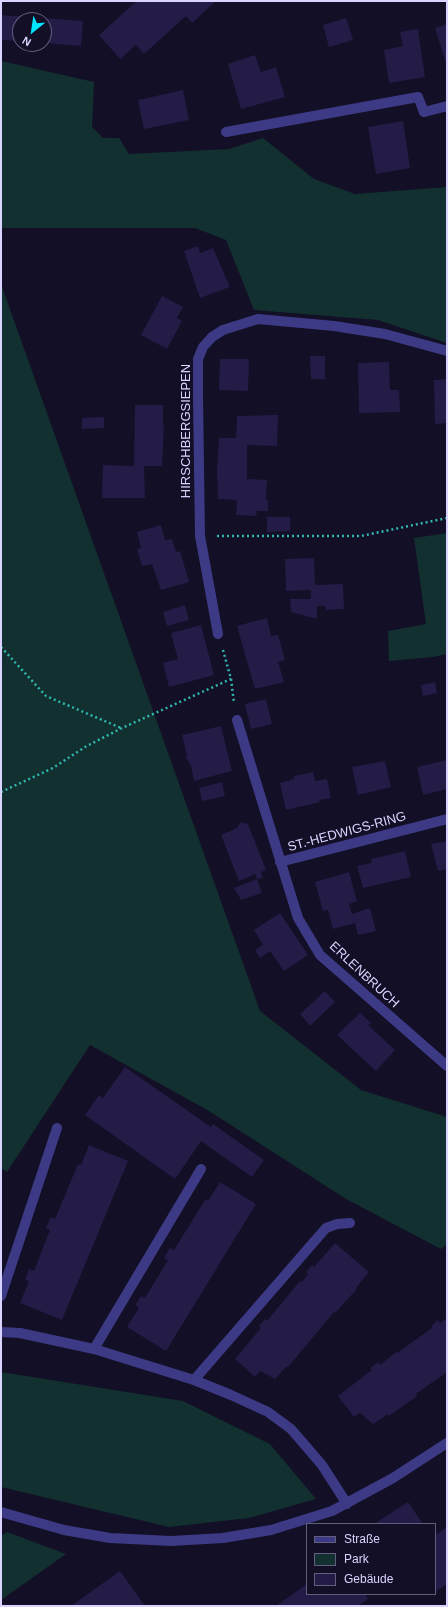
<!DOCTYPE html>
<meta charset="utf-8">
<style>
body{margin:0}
#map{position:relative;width:448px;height:1607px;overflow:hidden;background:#130f26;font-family:Helvetica,sans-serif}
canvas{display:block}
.frame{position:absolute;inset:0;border:2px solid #d9d4ff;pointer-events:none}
.legend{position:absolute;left:306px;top:1523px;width:130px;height:72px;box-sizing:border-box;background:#130f26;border:1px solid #625e7d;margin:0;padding:5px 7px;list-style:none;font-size:12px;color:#d9d4ff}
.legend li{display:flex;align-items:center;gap:8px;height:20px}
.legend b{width:20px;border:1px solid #625e7d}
.north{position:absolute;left:12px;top:12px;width:40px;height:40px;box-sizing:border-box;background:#130f26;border:1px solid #625e7d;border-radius:50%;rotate:210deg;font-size:11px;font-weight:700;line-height:16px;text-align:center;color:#d9d4ff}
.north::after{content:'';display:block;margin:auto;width:14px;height:18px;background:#00e5ff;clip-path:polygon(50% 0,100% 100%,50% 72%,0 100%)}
</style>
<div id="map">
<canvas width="448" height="1607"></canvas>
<div class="frame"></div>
<ul class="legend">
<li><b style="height:5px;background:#3d3a85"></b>Straße</li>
<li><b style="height:11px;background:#12302f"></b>Park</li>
<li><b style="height:11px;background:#241b47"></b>Gebäude</li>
</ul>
<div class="north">N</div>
</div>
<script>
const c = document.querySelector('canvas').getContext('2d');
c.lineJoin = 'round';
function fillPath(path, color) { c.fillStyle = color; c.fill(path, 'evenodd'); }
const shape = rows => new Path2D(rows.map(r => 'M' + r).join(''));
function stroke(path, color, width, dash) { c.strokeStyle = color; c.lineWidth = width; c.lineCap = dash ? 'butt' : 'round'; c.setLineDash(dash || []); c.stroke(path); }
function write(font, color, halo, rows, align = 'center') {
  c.font = font + ' Helvetica,sans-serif'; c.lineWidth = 3; c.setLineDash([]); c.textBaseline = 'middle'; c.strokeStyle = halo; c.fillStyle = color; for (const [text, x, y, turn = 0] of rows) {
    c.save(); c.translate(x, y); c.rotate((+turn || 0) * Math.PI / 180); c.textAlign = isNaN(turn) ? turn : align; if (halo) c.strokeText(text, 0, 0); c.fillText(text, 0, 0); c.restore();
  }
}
fillPath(shape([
 [1,61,94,82,92,127,103,138,119,138,129,154,229,149,263,138,314,179,355,194,447,187,447,343,378,320,254,310,226,240,195,228,1,228],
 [1,284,260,1011,361,1090,447,1117,447,1244,441,1249,346,1199,209,1111,90,1045,7,1172,1,1168],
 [447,533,447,654,433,657,389,661,388,631,426,624,414,538],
 [1,1372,183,1401,270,1444,316,1499,249,1518,169,1527,1,1487],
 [7,1532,66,1554,1,1600,1,1536]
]), '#12302f');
fillPath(shape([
 [137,1,216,1,192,23,186,16,144,54,136,45,120,59,99,35],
 [1,15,83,21,81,46,44,43,44,20,20,20,20,41,1,40],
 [346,18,353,40,329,47,323,25],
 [447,24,447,67,435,28],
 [418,29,425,77,389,83,384,50,403,46,400,32],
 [255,55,261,72,276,67,285,97,241,109,228,64],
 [183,90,189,120,144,129,138,100],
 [403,121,410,168,376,174,368,127],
 [198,246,200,253,213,248,230,287,200,298,184,251],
 [162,296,183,307,177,318,182,321,167,349,141,335],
 [310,356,325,356,325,379,311,379],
 [220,359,249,359,248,391,219,390],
 [389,362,390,390,399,390,400,412,359,413,358,363],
 [447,379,447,423,435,424,434,380],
 [135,405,163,405,163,425,164,425,162,466,144,466,145,498,102,498,103,465,134,466],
 [278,415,277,446,247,445,247,479,269,480,267,481,266,500,268,500,268,511,257,511,256,516,236,515,237,500,218,499,217,469,219,438,236,438,237,416],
 [104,417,104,428,82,429,82,418],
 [267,517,290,517,290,531,267,532],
 [161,525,165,540,172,539,176,552,180,551,189,582,161,590,152,564,142,566,137,549,141,548,137,532],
 [314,558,315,585,343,584,344,609,326,610,325,606,317,606,317,619,291,612,290,599,311,599,311,590,286,591,285,559],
 [185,605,189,620,167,626,163,612],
 [267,618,271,636,278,635,285,660,278,662,284,682,255,689,237,626],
 [201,625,214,675,169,687,163,663,178,659,171,633],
 [435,682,437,693,423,696,421,685],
 [266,699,272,724,251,729,245,704],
 [221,726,232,771,194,781,191,765,185,756,187,756,182,735],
 [447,760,447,789,423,795,417,767],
 [385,761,391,787,358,795,352,767],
 [313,772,315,781,327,779,331,798,319,800,320,802,286,810,280,783,294,779,294,776],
 [222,782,225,796,202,801,199,788],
 [240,822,248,824,266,870,261,872,263,878,257,879,262,893,241,900,234,888,257,879,255,874,239,881,221,835,237,828],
 [447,841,447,869,438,871,431,844],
 [405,851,411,877,363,888,357,866,372,863,371,859],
 [349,872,357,901,349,904,352,914,370,908,376,931,358,935,355,923,333,929,328,910,323,911,315,882],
 [280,913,308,955,284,971,270,951,260,958,255,950,263,945,254,930],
 [325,991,335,1002,310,1026,300,1014],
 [360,1013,371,1023,368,1025,395,1050,376,1071,337,1035],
 [125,1067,211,1127,213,1124,264,1160,252,1177,201,1141,175,1179,85,1115,99,1095,103,1098],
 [89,1145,128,1161,62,1320,20,1303,29,1281,25,1280,29,1269,34,1271,50,1230,46,1228,51,1217,55,1219,78,1164,81,1165],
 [220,1182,256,1204,166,1351,127,1327,139,1308,135,1305,141,1296,145,1298,168,1260,164,1258,170,1248,174,1250,200,1208,206,1199,208,1201],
 [335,1243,369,1272,356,1288,357,1289,335,1313,334,1312,288,1367,287,1366,275,1379,260,1371,255,1377,235,1359,261,1328,259,1326,265,1319,267,1321,300,1281,302,1282,308,1274,306,1272,312,1265,314,1267],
 [447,1318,447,1372,416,1394,417,1396,389,1416,388,1414,373,1424,360,1413,354,1417,338,1396,372,1370,370,1368,378,1362,380,1365,396,1352,397,1353,432,1328,431,1326,438,1320,440,1323],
 [408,1502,423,1524,374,1524],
 [447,1527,447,1584,435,1592,435,1533,437,1534],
 [120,1571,145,1606,71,1606],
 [307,1584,307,1594,365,1594,368,1599,358,1606,276,1606]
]), '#241b47');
stroke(shape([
 [217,536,361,536,447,518],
 [1,647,46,696,121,728],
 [223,650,231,679,234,703],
 [1,792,53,768,85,747,122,728,231,679]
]), '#2fb8b0', 2.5, [2, 3]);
stroke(shape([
 [226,132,418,97,424,112],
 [1,1296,57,1128],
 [94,1349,201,1169],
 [194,1380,326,1228,337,1224,350,1223]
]), '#3d3a85', 10);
stroke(shape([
 [424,112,447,106],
 [218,634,200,536,198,395,198,359,203,347,212,337,223,330,258,319,334,326,385,334,447,351],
 [237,720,298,918,320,955,447,1066],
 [280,862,447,819],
 [1,1332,20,1333,94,1349,194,1380,231,1395,268,1412,291,1429,322,1465,347,1504],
 [1,1512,64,1530,110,1538,171,1541,223,1538,271,1530,332,1511,393,1478,447,1443]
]), '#3d3a85', 10);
write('13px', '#d9d4ff', '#130f26', [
 ["HIRSCHBERGSIEPEN",186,431,-90],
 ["ST.-HEDWIGS-RING",347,832,-15],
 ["ERLENBRUCH",364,975,43]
]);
</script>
